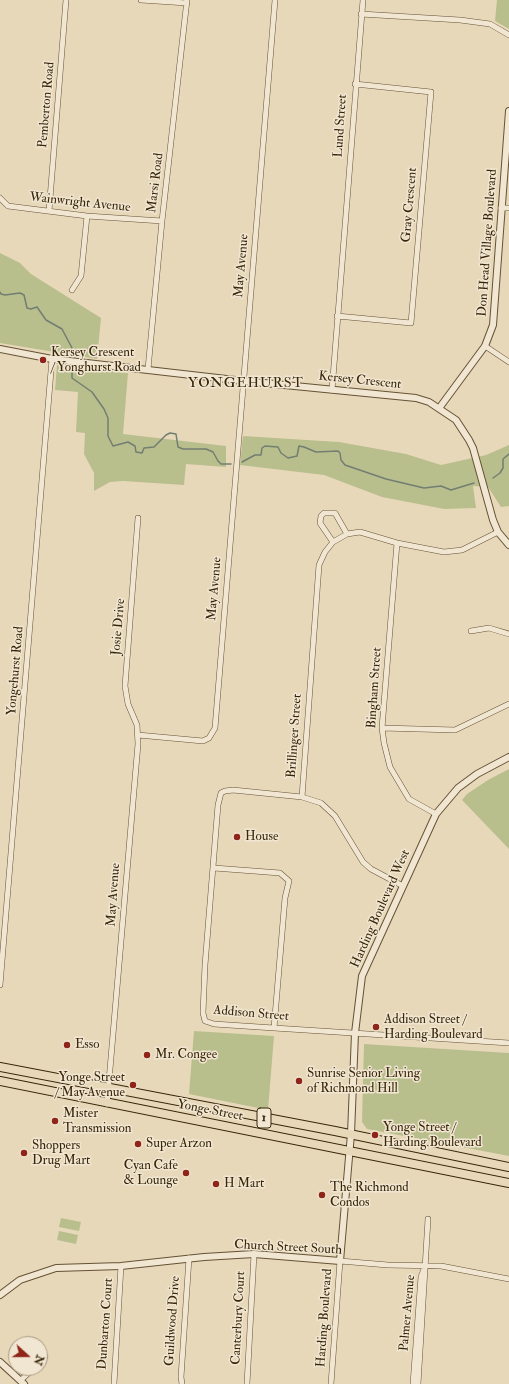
<!DOCTYPE html>
<style>
body{margin:0}
#map{position:relative;width:509px;height:1384px;overflow:hidden;background:#e8d8ba;font-family:"IM FELL Double Pica",serif}
canvas{display:block}
.north{position:absolute;left:8px;top:1336px;width:40px;height:40px;box-sizing:border-box;background:#f0e6d2;border:1px solid #a79982;border-radius:50%;rotate:111deg;font-size:11px;font-weight:700;line-height:16px;text-align:center;color:#392609}
.north::after{content:'';display:block;margin:auto;width:14px;height:18px;background:#8f2418;clip-path:polygon(50% 0,100% 100%,50% 72%,0 100%)}
</style>
<div id="map">
<canvas width="509" height="1384"></canvas>
<div class="north">N</div>
</div>
<script>
const c = document.querySelector('canvas').getContext('2d');
c.lineJoin = 'round';
function fillPath(path, color) { c.fillStyle = color; c.fill(path, 'evenodd'); }
const shape = rows => new Path2D(rows.map(r => 'M' + r).join(''));
function stroke(path, color, width, dash) { c.strokeStyle = color; c.lineWidth = width; c.lineCap = dash ? 'butt' : 'round'; c.setLineDash(dash || []); c.stroke(path); }
function write(font, color, halo, rows, align = 'center') {
  c.font = font + ' "IM FELL Double Pica",serif'; c.lineWidth = 3; c.setLineDash([]); c.textBaseline = 'middle'; c.strokeStyle = halo; c.fillStyle = color; for (const [text, x, y, turn = 0] of rows) {
    c.save(); c.translate(x, y); c.rotate((+turn || 0) * Math.PI / 180); c.textAlign = isNaN(turn) ? turn : align; if (halo) c.strokeText(text, 0, 0); c.fillText(text, 0, 0); c.restore();
  }
}
fillPath(shape([
 [497,0,509,0,509,29,495,21],
 [0,253,20,263,31,274,101,318,97,359,0,343],
 [57,365,128,373,123,434,226,446,226,467,186,464,184,485,123,481,110,482,94,491,94,473,84,454,85,433,76,432,78,392,55,390],
 [243,436,339,442,406,454,441,465,486,455,509,445,509,506,501,507,488,487,473,486,476,508,444,509,382,497,324,475,240,465],
 [509,769,509,849,462,800,467,794,488,780],
 [194,1031,274,1036,268,1110,189,1094],
 [364,1044,509,1053,509,1156,367,1129,362,1122],
 [61,1218,81,1222,79,1231,59,1227],
 [59,1231,78,1235,76,1244,57,1240]
]), '#b9be8d');
stroke(shape([
 [0,292,1,294,5,295,20,293,24,295,27,308,31,309,37,307,46,320,62,329,72,348,71,355],
 [72,370,72,378,92,392,104,409,108,418,108,436,113,446,128,442,135,446,136,452,142,453,144,448,154,447,166,435,170,433,176,434,178,447,183,449,206,449,213,452,218,461,221,464,231,464],
 [242,462,255,455,261,455,262,448,265,446,278,447,281,453,288,458,297,456,299,446,304,447,316,452,338,451,340,453,341,460,345,465,386,479,424,488,441,486,451,490,474,483],
 [493,478,500,473,503,468,503,459,509,454]
]), '#737e72', 1.5);
const minor = shape([
 [141,0,187,3],
 [361,14,460,20,490,24,509,35],
 [0,198,8,206,87,216,162,221],
 [501,208,509,208],
 [49,211,66,0],
 [72,290,81,276,87,216],
 [337,316,411,323,431,92,355,84],
 [485,346,509,362],
 [148,369,162,221,187,0],
 [332,390,363,0],
 [333,542,320,523,321,516,324,513,335,513,347,534],
 [397,543,382,728,384,743,390,767,409,799,436,814],
 [471,631,489,628,509,634],
 [382,728,455,730,509,704],
 [138,735,203,741,209,738,215,728,275,0],
 [302,797,233,790,225,791,221,793,218,805,205,965,203,1013,205,1021,214,1024,274,1028,509,1043],
 [214,868,280,873,289,881,285,898,274,1028],
 [403,886,371,869,363,862,335,816,321,803,302,797,319,565,325,552,333,542,347,534,360,532,397,543,444,552,462,550,498,532],
 [0,985,52,359],
 [107,1104,138,744,137,725,128,704,125,686,138,518],
 [40,1362,45,1357],
 [21,1380,34,1368],
 [114,1384,121,1266],
 [182,1384,181,1377,189,1258],
 [247,1384,254,1254],
 [331,1384,340,1261,388,1265,441,1266,509,1279],
 [413,1384,421,1277,424,1269],
 [418,1384,428,1219]
]);
const tertiary = shape([
 [0,349,52,359,244,381,416,398,429,402,456,420,469,440,473,448,493,520,498,532,509,545],
 [440,407,485,346,493,325,509,111],
 [0,1295,20,1280,56,1268,121,1266,204,1257,254,1254,340,1261,351,1134,355,1033,362,976,436,814,458,788,477,774,509,757],
 [0,1362,24,1384]
]);
const primary = shape([
 [0,1067,335,1131,509,1167],
 [0,1081,509,1183]
]);
stroke(minor, '#655235', 6);
stroke(tertiary, '#655235', 8);
stroke(primary, '#392609', 10);
stroke(minor, '#f0e6d2', 5);
stroke(tertiary, '#f0e6d2', 6);
stroke(primary, '#e8d8ba', 8);
for (const [x, y, r, color] of [
 [43,360,4,"#8f2418"],
 [237,837,4,"#8f2418"],
 [376,1027,4,"#8f2418"],
 [67,1045,4,"#8f2418"],
 [147,1055,4,"#8f2418"],
 [299,1081,4,"#8f2418"],
 [133,1085,4,"#8f2418"],
 [55,1121,4,"#8f2418"],
 [375,1135,4,"#8f2418"],
 [138,1144,4,"#8f2418"],
 [24,1153,4,"#8f2418"],
 [186,1173,4,"#8f2418"],
 [216,1184,4,"#8f2418"],
 [322,1195,4,"#8f2418"]
]) { const dot = new Path2D(); dot.arc(x, y, r, 0, 2 * Math.PI); c.fillStyle = color; c.fill(dot); stroke(dot, '#f0e6d2', 1.5); }
for (const [x, y, w] of [
 [264,1118,14]
]) { const box = new Path2D(); box.roundRect(x - w / 2, y - 10, w, 20, 3); c.fillStyle = '#f0e6d2'; c.fill(box); stroke(box, '#392609', 1); }
write('bold 12px', '#392609', null, [
 ["1",264,1118]
]);
write('13px', '#392609', '#f0e6d2', [
 ["Pemberton Road",47,105,-85],
 ["Lund Street",341,126,-86],
 ["Marsi Road",156,183,-83],
 ["Wainwright Avenue",80,203,6],
 ["Gray Crescent",410,205,-85],
 ["Don Head Village Boulevard",488,243,-86],
 ["May Avenue",242,266,-85],
 ["Kersey Crescent",360,381,6],
 ["May Avenue",215,589,-85],
 ["Josie Drive",119,627,-85],
 ["Yongehurst Road",16,671,-85],
 ["Bingham Street",375,688,-86],
 ["Brillinger Street",295,736,-86],
 ["May Avenue",114,895,-86],
 ["Harding Boulevard West",381,909,-66],
 ["Addison Street",251,1014,5],
 ["Yonge Street",210,1111,11],
 ["Church Street South",288,1248,3],
 ["Palmer Avenue",408,1313,-85],
 ["Canterbury Court",239,1318,-87],
 ["Harding Boulevard",325,1318,-86],
 ["Guildwood Drive",173,1321,-86],
 ["Dunbarton Court",106,1324,-86]
]);
write('13px', '#392609', '#f0e6d2', [
 ["Kersey Crescent",51,353],
 ["/ Yonghurst Road",51,368],
 ["House",245,837],
 ["Addison Street /",384,1020],
 ["Harding Boulevard",384,1035],
 ["Esso",75,1045],
 ["Mr. Congee",155,1055],
 ["Sunrise Senior Living",307,1074],
 ["of Richmond Hill",307,1089],
 ["Yonge Street",125,1078,"right"],
 ["/ May Avenue",125,1093,"right"],
 ["Mister",63,1114],
 ["Transmission",63,1129],
 ["Yonge Street /",383,1128],
 ["Harding Boulevard",383,1143],
 ["Super Arzon",146,1144],
 ["Shoppers",32,1146],
 ["Drug Mart",32,1161],
 ["Cyan Cafe",178,1166,"right"],
 ["& Lounge",178,1181,"right"],
 ["H Mart",224,1184],
 ["The Richmond",330,1188],
 ["Condos",330,1203]
], 'left');
c.letterSpacing = '1px';
write('14px', '#392609', '#f0e6d2', [
 ["YONGEHURST",246,384]
]);
c.letterSpacing = '0px';
</script>
